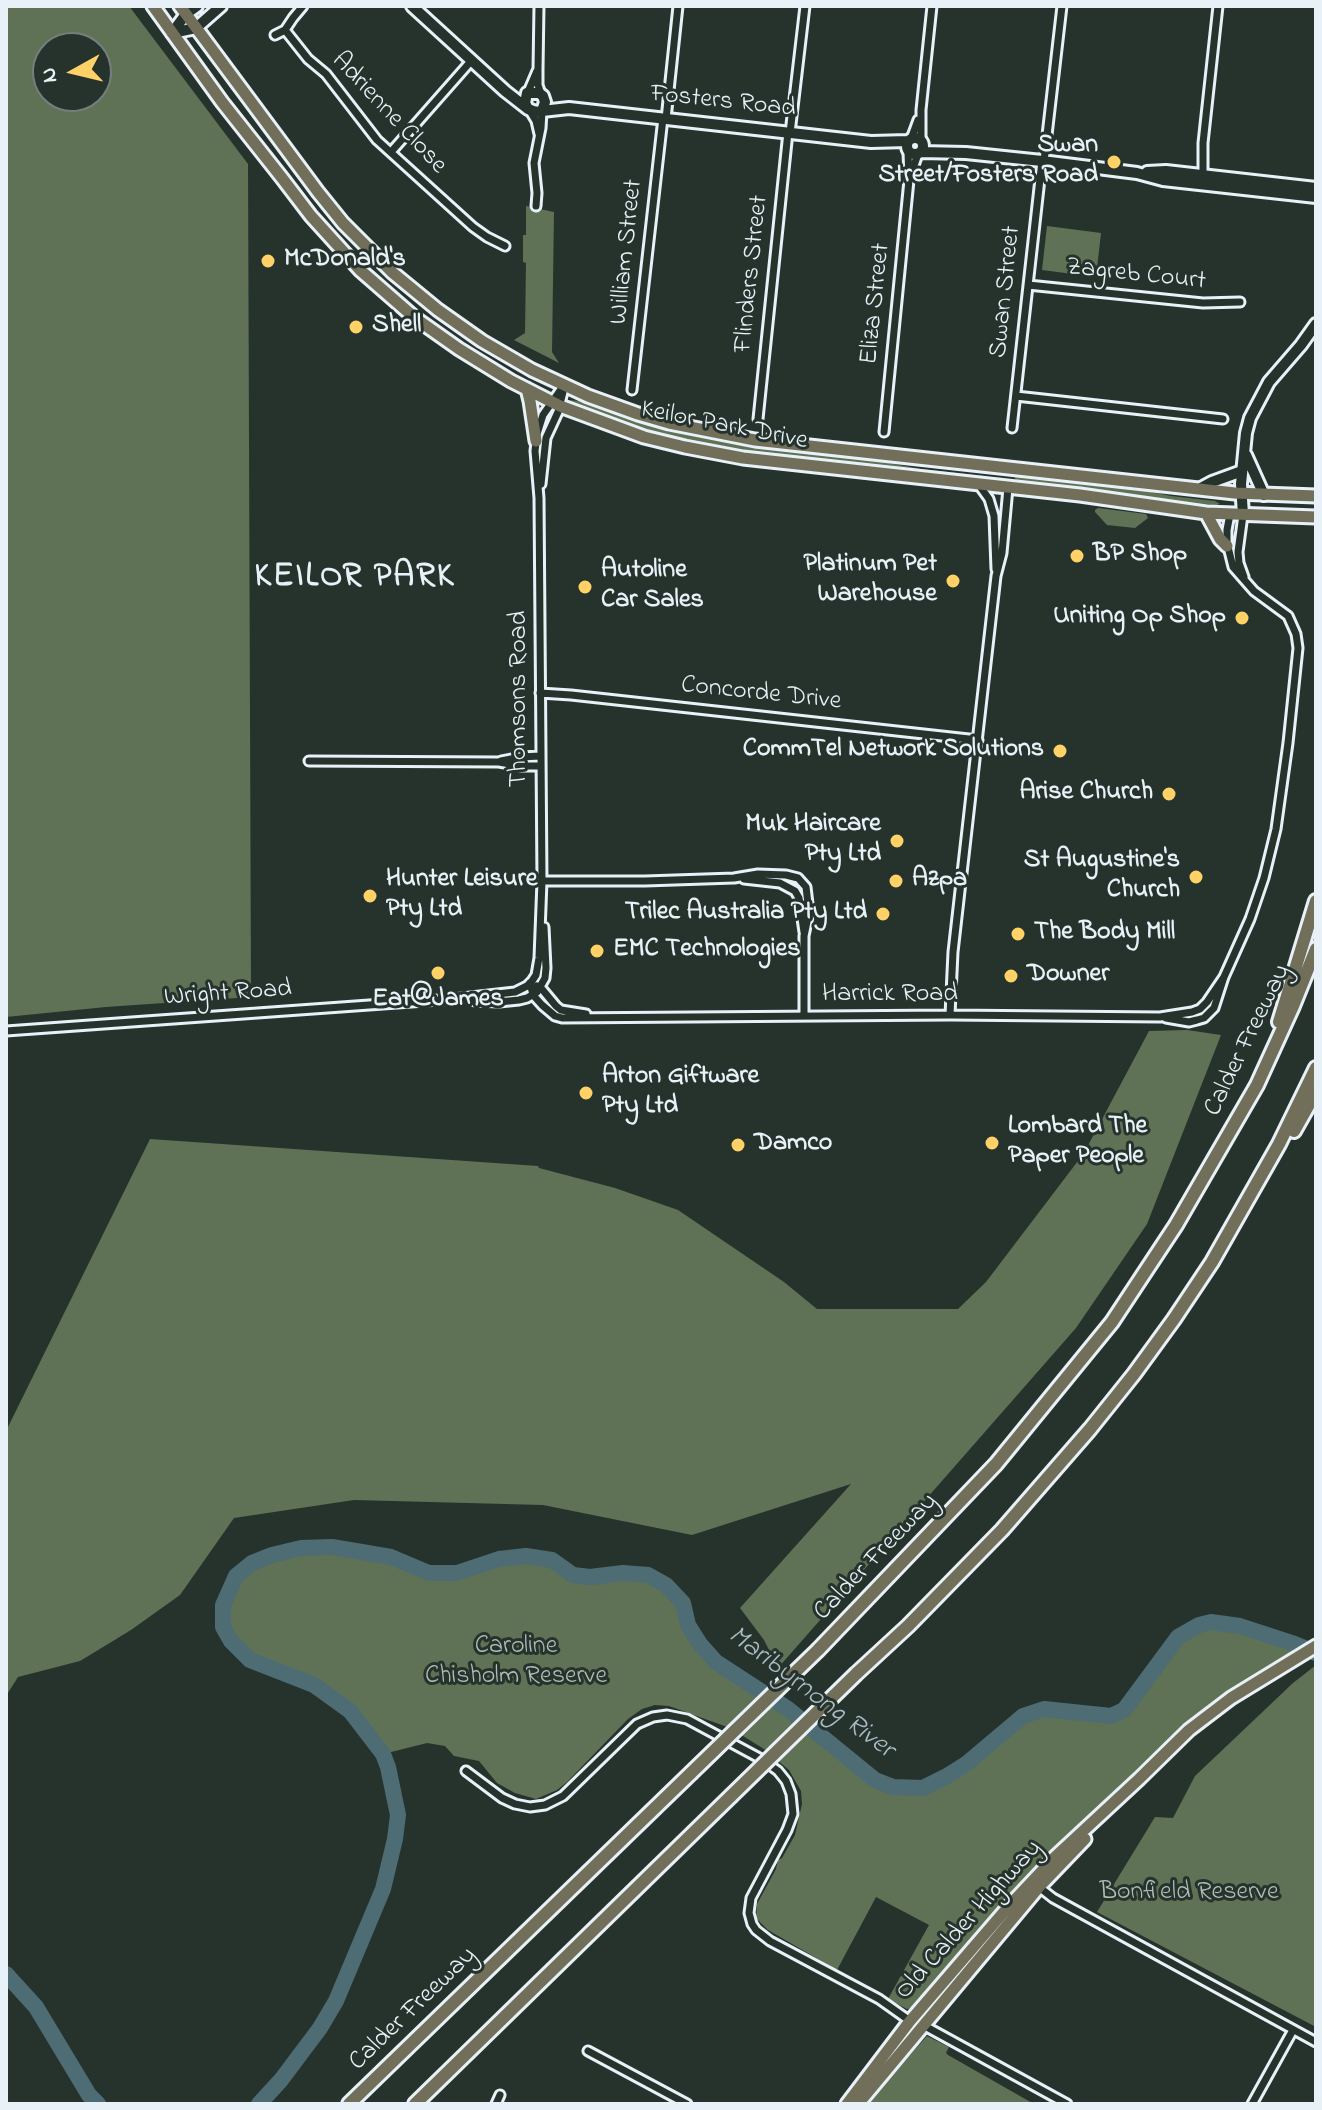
<!DOCTYPE html>
<style>
body{margin:0}
#map{position:relative;width:1322px;height:2110px;overflow:hidden;background:#26332d;font-family:"Indie Flower",sans-serif}
canvas{display:block}
.frame{position:absolute;inset:0;border:8px solid #e8f1f8;pointer-events:none}
.north{position:absolute;left:32px;top:32px;width:80px;height:80px;box-sizing:border-box;background:#26332d;border:2px solid #747f7e;border-radius:50%;rotate:262deg;font-size:22px;font-weight:700;line-height:32px;text-align:center;color:#e8f1f8}
.north::after{content:'';display:block;margin:auto;width:28px;height:36px;background:#ffd166;clip-path:polygon(50% 0,100% 100%,50% 72%,0 100%)}
</style>
<div id="map">
<canvas width="1322" height="2110"></canvas>
<div class="frame"></div>
<div class="north">N</div>
</div>
<script>
const c = document.querySelector('canvas').getContext('2d');
c.lineJoin = 'round';
function fillPath(path, color) { c.fillStyle = color; c.fill(path, 'evenodd'); }
const shape = rows => new Path2D(rows.map(r => 'M' + r).join(''));
function stroke(path, color, width, dash) { c.strokeStyle = color; c.lineWidth = width; c.lineCap = dash ? 'butt' : 'round'; c.setLineDash(dash || []); c.stroke(path); }
function write(font, color, halo, rows, align = 'center') {
  c.font = font + ' "Indie Flower",sans-serif'; c.lineWidth = 6; c.setLineDash([]); c.textBaseline = 'middle'; c.strokeStyle = halo; c.fillStyle = color; for (const [text, x, y, turn = 0] of rows) {
    c.save(); c.translate(x, y); c.rotate((+turn || 0) * Math.PI / 180); c.textAlign = isNaN(turn) ? turn : align; if (halo) c.strokeText(text, 0, 0); c.fillText(text, 0, 0); c.restore();
  }
}
fillPath(shape([
 [6,6,129,6,248,164,251,997,106,1007,6,1017],
 [48,48,96,48,96,96,48,96],
 [526,206,554,212,552,352,559,363,514,340,525,333,526,263,523,262,523,235,526,235],
 [1047,226,1101,233,1096,277,1042,270],
 [569,400,588,402,624,415,700,436,741,443,861,458,921,469,985,476,994,479,749,454,678,441,628,426,569,404,567,402],
 [1013,474,1127,487,1171,496,1215,501,1220,504,1212,506,1018,484],
 [1098,508,1146,514,1148,518,1135,528,1107,525,1095,512,1095,510],
 [1187,1030,1221,1035,1147,1224,1076,1328,778,1668,764,1640,740,1608,851,1484,692,1535,543,1505,354,1500,234,1518,180,1595,131,1630,80,1661,18,1677,6,1696,6,1431,150,1139,538,1166,539,1168,615,1188,678,1210,784,1282,817,1309,958,1309,986,1282,1084,1153,1149,1031],
 [332,1547,391,1557,429,1573,457,1573,499,1559,526,1556,552,1560,573,1575,590,1577,623,1573,648,1575,666,1585,683,1603,689,1625,700,1644,716,1662,788,1709,875,1780,893,1787,923,1788,947,1776,967,1764,1023,1716,1044,1709,1111,1716,1123,1710,1178,1637,1199,1625,1211,1622,1240,1626,1301,1647,1216,1700,1177,1731,1087,1822,1075,1828,1020,1884,913,2008,907,2009,888,1999,929,1925,876,1897,837,1970,768,1930,756,1918,757,1904,776,1869,778,1860,782,1858,795,1835,802,1804,801,1791,789,1770,764,1749,730,1728,669,1706,655,1705,642,1709,628,1719,567,1782,557,1790,536,1799,515,1793,497,1783,479,1761,454,1756,445,1746,427,1743,383,1754,350,1711,315,1685,250,1660,231,1641,223,1627,223,1605,236,1576,252,1563,272,1555,301,1548],
 [1316,1665,1316,2027,1097,1912,1155,1817,1173,1818,1195,1776,1293,1683],
 [927,2036,949,2047,946,2053,948,2055,1034,2104,869,2104,879,2089]
]), '#5f7255');
stroke(shape([
 [6,1974,36,2007,89,2095,98,2104],
 [259,2104,281,2080,320,2028,336,2001,383,1889,395,1839,398,1815,388,1767,383,1754,350,1711,314,1685,250,1660,231,1641,223,1627,223,1605,236,1576,252,1563,272,1555,301,1548,332,1547,391,1557,429,1573,457,1573,499,1559,526,1556,552,1560,573,1575,590,1577,623,1573,648,1575,666,1585,683,1603,688,1625,700,1644,716,1662,788,1709,875,1780,893,1787,923,1788,947,1776,966,1764,1023,1716,1044,1709,1111,1716,1124,1710,1178,1637,1199,1625,1211,1622,1240,1626,1292,1643,1316,1653]
]), '#4d6c74', 16);
const street = shape([
 [539,6,538,69,538,85,541,94],
 [285,30,308,59,326,74,377,140,473,227,487,237,505,246],
 [275,35,285,30,293,18,303,6],
 [528,92,537,71],
 [530,111,536,121,539,134],
 [666,119,678,6],
 [790,133,805,6],
 [911,139,918,120],
 [921,140,921,110,932,6],
 [391,152,472,60],
 [1044,161,1062,6],
 [911,174,918,154],
 [1201,179,1203,171,1203,143,1218,6],
 [536,206,537,193,534,163,541,128,542,111],
 [1028,285,1203,303,1240,302],
 [632,390,663,118],
 [1016,396,1223,419],
 [758,419,788,132],
 [1012,428,1042,161],
 [884,432,909,180,908,152],
 [541,484,546,438,558,412,564,388],
 [979,485,989,499,994,516,996,569],
 [1243,515,1238,552,1239,563,1244,577],
 [540,693,571,695,978,740],
 [309,761,499,762,521,766,540,766],
 [501,761,521,757,540,756],
 [744,879,780,883,795,891,799,898,804,932],
 [542,881,645,881,734,878,758,874,786,875,798,878,806,887,809,912,804,936,804,1016],
 [530,983,533,995,542,1005,555,1016,562,1018,950,1015,1160,1017,1192,1012,1200,1009,1207,1002,1224,977],
 [537,986,541,988,556,1006,561,1010,586,1014],
 [475,1001,499,1002,519,1000,527,998,537,992,545,978,546,968,544,927],
 [950,1015,953,952,996,576,1002,553,1008,488],
 [1166,1018,1189,1022,1197,1020,1204,1018,1214,1008,1224,977,1250,919,1264,878,1276,829,1288,743,1298,648,1296,634,1288,616,1254,591,1233,567,1227,543,1227,530,1230,514],
 [6,1031,453,999,515,992,527,986,532,981,536,975,539,958,542,881,539,498,535,451,537,434,543,415,564,385],
 [466,1771,502,1798,515,1804,530,1807,545,1805,563,1796,637,1724,653,1717,667,1715,687,1719,763,1760,778,1771,786,1781,791,1794,793,1814,787,1830,751,1898,749,1913,752,1924,756,1930,770,1941,879,1999,910,2021],
 [1039,1887,1053,1898,1316,2042],
 [923,2025,1067,2104],
 [588,2051,687,2104],
 [496,2104,500,2095],
 [1252,2104,1293,2030]
]);
const secondary = shape([
 [412,6,505,91,528,109],
 [172,33,196,28,221,6],
 [172,33,186,14,197,6],
 [527,93,539,93,543,96,545,102,542,111,536,112,528,109,525,103,527,93],
 [542,111,569,108,871,142,908,141],
 '907 146a8 8 0 1 1 16 0a8 8 0 1 1-16 0Z',
 [921,152,966,153,1042,161,1137,173,1163,180,1316,197],
 [1147,172,1166,171,1316,188],
 [1246,455,1264,495],
 [1201,488,1212,482,1242,471],
 [1243,515,1241,484,1246,433,1250,418,1269,382,1301,345,1316,324]
]);
const primary = shape([
 [153,6,222,102,282,178,311,216,360,270,415,318,459,349,511,381,560,406,644,437,685,447,743,458,1080,495,1206,513,1316,517],
 [180,6,318,192,343,223,393,273,438,310,482,341,532,370,588,396,638,414,669,423,755,440,1235,493,1316,496],
 [527,389,530,401,536,441],
 [1206,513,1220,539,1227,546],
 [847,2104,910,2021,1009,1906,1055,1857,1139,1779,1189,1730,1231,1698,1316,1646],
 [858,2104,1039,1887,1085,1839]
]);
const highway = shape([
 [1279,1022,1316,901],
 [1294,1131,1316,1092],
 [818,1650,996,1464,1112,1322,1176,1225,1257,1085,1293,1006,1316,949],
 [856,1674,908,1626,1002,1530,1090,1429,1134,1374,1174,1319,1212,1262,1279,1144,1316,1068],
 [349,2104,691,1773],
 [415,2104,731,1796]
]);
stroke(street, '#e8f1f8', 13);
stroke(secondary, '#e8f1f8', 16);
stroke(primary, '#e8f1f8', 17);
stroke(highway, '#e8f1f8', 18);
stroke(street, '#26332d', 7);
stroke(secondary, '#26332d', 10);
stroke(primary, '#716e59', 11);
stroke(highway, '#716e59', 12);
const highwayBridge = shape([
 [691,1773,818,1650],
 [731,1796,856,1674]
]);
stroke(highwayBridge, '#e8f1f8', 18, []);
stroke(highwayBridge, '#716e59', 12);
for (const [x, y, r, color] of [
 [1114,162,8,"#ffd166"],
 [268,261,8,"#ffd166"],
 [356,327,8,"#ffd166"],
 [1077,556,8,"#ffd166"],
 [953,581,8,"#ffd166"],
 [585,587,8,"#ffd166"],
 [1242,618,8,"#ffd166"],
 [1060,751,8,"#ffd166"],
 [1169,794,8,"#ffd166"],
 [897,841,8,"#ffd166"],
 [1196,877,8,"#ffd166"],
 [896,881,8,"#ffd166"],
 [370,896,8,"#ffd166"],
 [883,914,8,"#ffd166"],
 [1018,934,8,"#ffd166"],
 [597,951,8,"#ffd166"],
 [438,973,8,"#ffd166"],
 [1011,976,8,"#ffd166"],
 [586,1093,8,"#ffd166"],
 [992,1143,8,"#ffd166"],
 [738,1145,8,"#ffd166"]
]) { const dot = new Path2D(); dot.arc(x, y, r, 0, 2 * Math.PI); c.fillStyle = color; c.fill(dot); stroke(dot, '#26332d', 3); }
write('26px', '#e8f1f8', '#26332d', [
 ["Fosters Road",723,103,6],
 ["Adrienne Close",388,114,47],
 ["William Street",628,252,-84],
 ["Flinders Street",753,274,-84],
 ["Zagreb Court",1136,276,6],
 ["Swan Street",1007,292,-84],
 ["Eliza Street",877,304,-84],
 ["Keilor Park Drive",724,427,11],
 ["Concorde Drive",761,695,6],
 ["Thomsons Road",521,699,-90],
 ["Wright Road",228,995,-4],
 ["Harrick Road",890,996],
 ["Calder Freeway",1249,1041,-64],
 ["Calder Freeway",877,1558,-46],
 ["Old Calder Highway",970,1921,-48],
 ["Calder Freeway",414,2010,-44]
]);
write('bold 26px', '#e8f1f8', '#26332d', [
 ["Swan",1098,147,"right"],
 ["Street/Fosters Road",1098,177,"right"],
 ["McDonald's",284,261],
 ["Shell",372,327],
 ["BP Shop",1093,556],
 ["Platinum Pet",937,566,"right"],
 ["Warehouse",937,596,"right"],
 ["Autoline",601,572],
 ["Car Sales",601,602],
 ["Uniting Op Shop",1226,618,"right"],
 ["CommTel Network Solutions",1044,751,"right"],
 ["Arise Church",1153,794,"right"],
 ["Muk Haircare",881,826,"right"],
 ["Pty Ltd",881,856,"right"],
 ["St Augustine's",1180,862,"right"],
 ["Church",1180,892,"right"],
 ["Hunter Leisure",386,881],
 ["Pty Ltd",386,911],
 ["Azpa",912,881],
 ["Trilec Australia Pty Ltd",867,914,"right"],
 ["The Body Mill",1034,934],
 ["EMC Technologies",613,951],
 ["Downer",1027,976],
 ["Eat@James",438,1001,"center"],
 ["Arton Giftware",602,1078],
 ["Pty Ltd",602,1108],
 ["Lombard The",1008,1128],
 ["Paper People",1008,1158],
 ["Damco",754,1145]
], 'left');
write('26px', '#b1beb7', '#26332d', [
 ["Caroline",516,1648],
 ["Chisholm Reserve",516,1678],
 ["Bonfield Reserve",1189,1894]
]);
write('italic 28px', '#aabcc3', '#26332d', [
 ["Maribyrnong River",810,1694,37]
]);
c.letterSpacing = '2px';
write('bold 34px', '#e8f1f8', '#26332d', [
 ["KEILOR PARK",355,579]
]);
c.letterSpacing = '0px';
</script>
